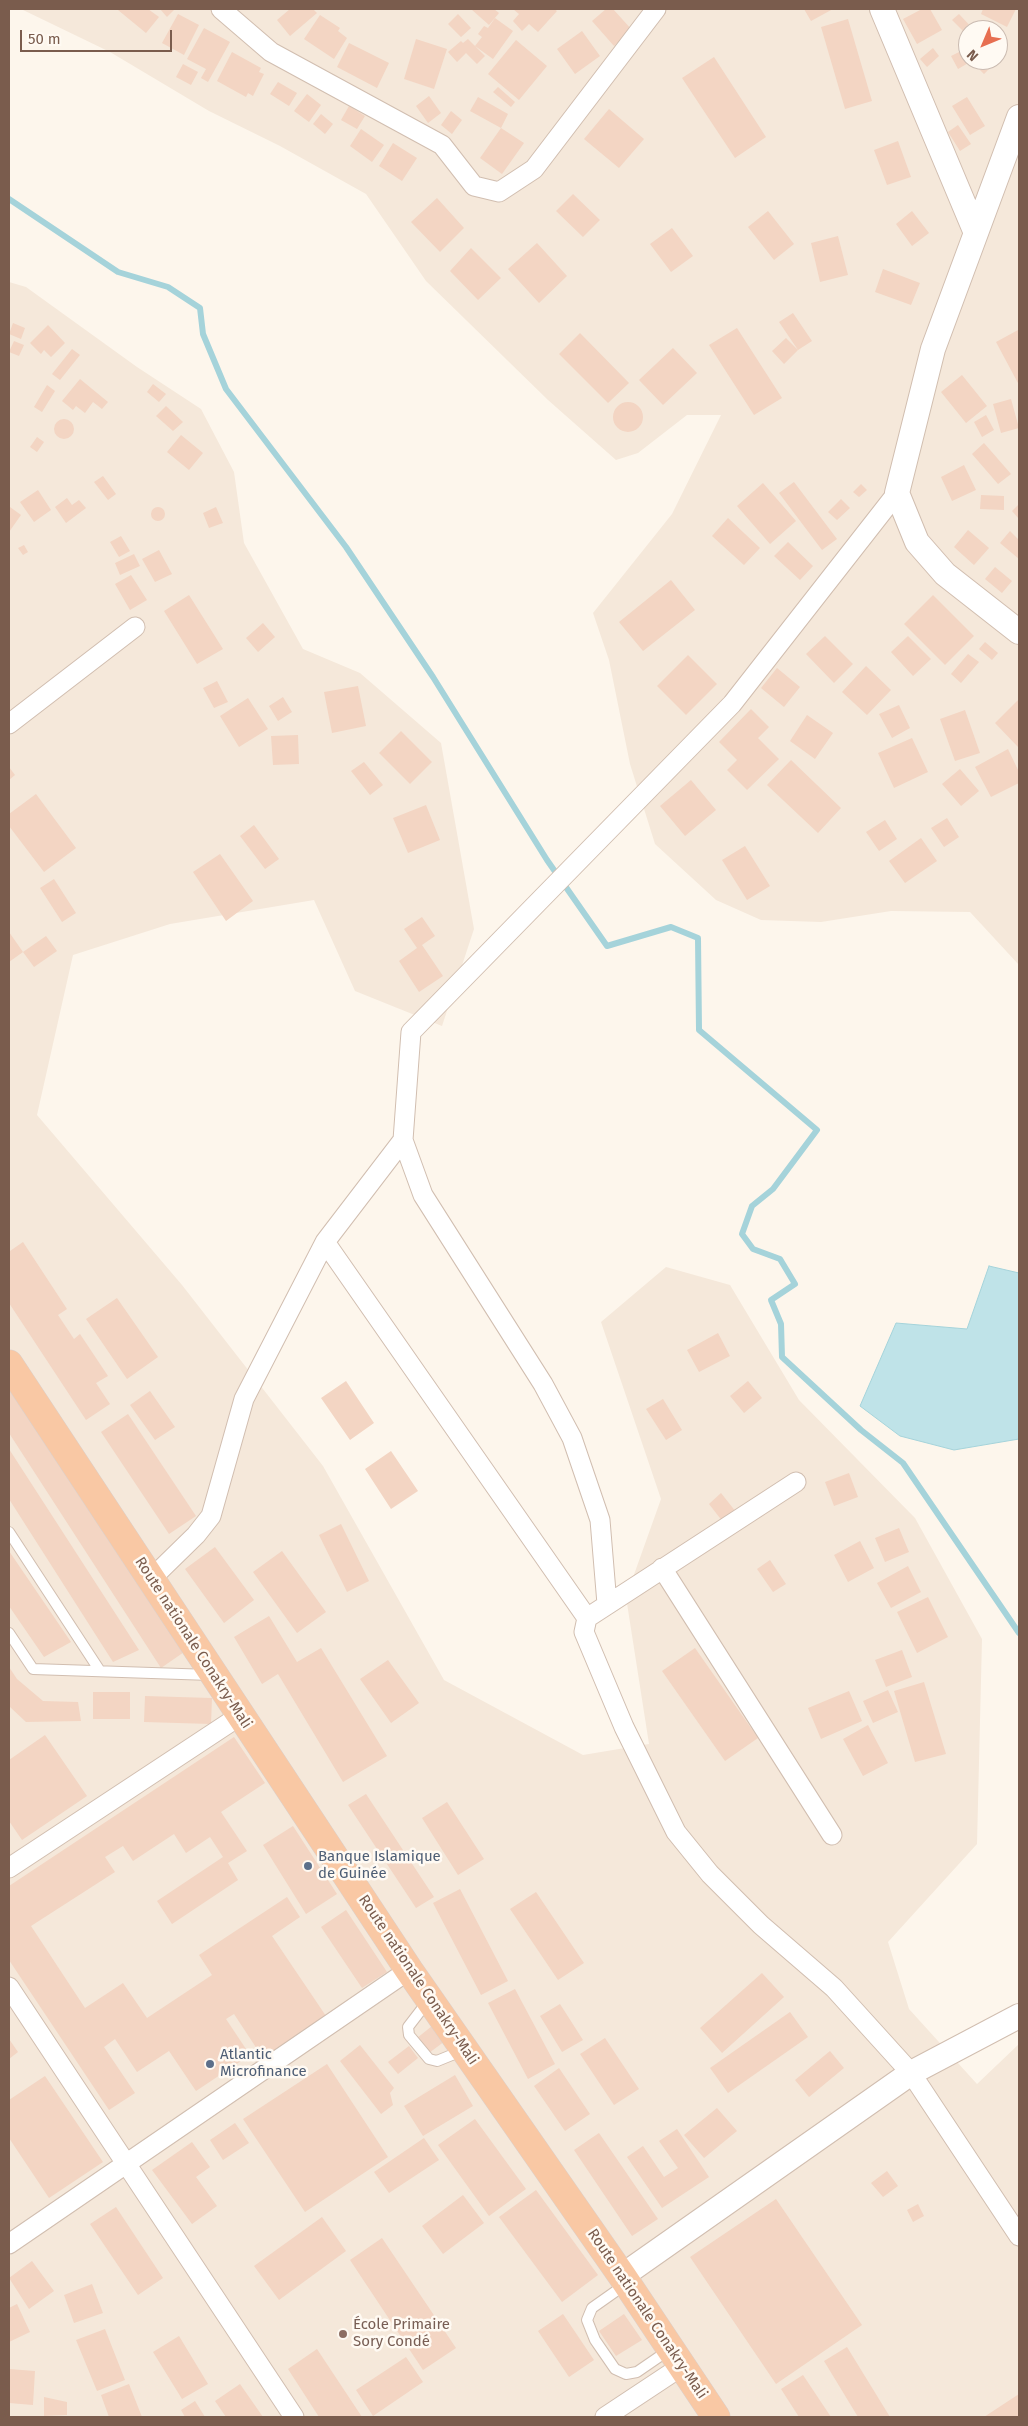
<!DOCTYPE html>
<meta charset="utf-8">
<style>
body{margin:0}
#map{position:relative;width:1028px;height:2426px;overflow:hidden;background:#fdf6ec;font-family:"Fira Sans",sans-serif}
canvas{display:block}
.frame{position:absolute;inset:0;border:10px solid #7a5c4d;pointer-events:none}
.north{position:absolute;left:958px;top:20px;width:50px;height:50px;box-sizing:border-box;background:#fffaf3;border:1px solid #cabbb1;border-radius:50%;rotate:225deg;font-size:14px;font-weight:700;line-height:20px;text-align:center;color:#7a5c4d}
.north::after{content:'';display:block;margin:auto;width:18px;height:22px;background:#e76f51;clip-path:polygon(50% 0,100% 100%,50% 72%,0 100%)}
.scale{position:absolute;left:20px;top:30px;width:152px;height:22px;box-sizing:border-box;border:2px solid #7a5c4d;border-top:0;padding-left:6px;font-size:15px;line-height:18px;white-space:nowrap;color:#7a5c4d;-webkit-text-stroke:4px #fffaf3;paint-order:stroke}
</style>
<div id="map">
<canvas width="1028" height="2426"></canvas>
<div class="frame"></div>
<div class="north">N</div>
<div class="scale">50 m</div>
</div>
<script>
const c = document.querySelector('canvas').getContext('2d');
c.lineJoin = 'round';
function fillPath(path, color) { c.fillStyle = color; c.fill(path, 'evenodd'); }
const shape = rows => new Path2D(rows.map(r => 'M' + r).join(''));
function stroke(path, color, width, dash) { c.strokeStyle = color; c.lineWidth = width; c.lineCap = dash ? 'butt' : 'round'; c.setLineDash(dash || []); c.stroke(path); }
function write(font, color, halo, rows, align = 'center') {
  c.font = font + ' "Fira Sans",sans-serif'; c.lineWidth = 5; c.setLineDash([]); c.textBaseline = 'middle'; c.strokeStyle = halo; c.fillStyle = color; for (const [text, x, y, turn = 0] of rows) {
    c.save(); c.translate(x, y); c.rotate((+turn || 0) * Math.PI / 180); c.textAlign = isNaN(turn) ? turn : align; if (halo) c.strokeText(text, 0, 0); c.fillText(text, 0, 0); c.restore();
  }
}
fillPath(shape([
 [21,9,1019,9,1019,965,970,912,891,911,821,922,761,920,716,900,655,844,630,764,609,660,593,613,672,514,721,415,687,415,638,453,616,460,548,400,426,281,366,194,280,146,209,111,110,52],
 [968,30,998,30,998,60,968,60],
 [9,282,26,287,137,367,201,409,234,472,244,543,303,649,360,673,441,743,474,929,442,1026,355,991,314,900,170,924,73,955,37,1115,182,1285,323,1466,444,1680,583,1755,649,1744,626,1597,661,1499,601,1322,666,1267,730,1285,799,1400,915,1518,982,1639,977,1844,888,1942,909,2009,977,2084,1019,2044,1019,2417,9,2417]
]), '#f5e8da');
const water = shape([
 [989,1266,1019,1273,1019,1439,954,1450,900,1436,860,1406,896,1323,967,1329,989,1266]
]);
fillPath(water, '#bfe3e8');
stroke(water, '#a5d3da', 1);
stroke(shape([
 [9,199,118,272,168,287,200,308,203,334,226,389,346,547,433,677,547,860,607,946,671,927,698,938,699,1030,817,1130,773,1189,752,1206,742,1234,753,1249,780,1259,795,1284,771,1300,781,1324,782,1357,861,1430,903,1463,1019,1633]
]), '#a5d3da', 6);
fillPath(shape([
 [119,9,148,9,159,17,146,33,118,10],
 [160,9,175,9,167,17],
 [290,9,313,9,317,13,290,36,277,20],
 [471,9,494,9,499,13,489,25],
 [513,9,554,9,557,11,538,32,529,24,522,31,513,21,519,14],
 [606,9,613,9,632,30,614,46,592,21],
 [804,9,833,9,811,21],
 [922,9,930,9,942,30,917,44,903,19],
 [983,9,1016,9,1007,27,981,14],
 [178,14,199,25,184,55,162,43],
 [458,14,471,28,461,37,448,24],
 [959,14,974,30,968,30,968,36,952,20],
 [320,15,340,28,338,31,347,38,334,59,304,39],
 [495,18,513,31,493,59,475,46,482,37,478,34,484,26,488,28],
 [848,19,872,101,845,109,821,27],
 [204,28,230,42,208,82,201,78,206,69,187,59],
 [582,31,600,56,575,74,557,49],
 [416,39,447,49,434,89,404,79],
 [468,39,485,56,477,64,466,53,457,62,448,52,461,41,463,43],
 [516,40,547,66,519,100,488,74],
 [349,43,389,63,377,88,337,67],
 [933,48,939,56,927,67,920,59],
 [963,50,970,62,958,69,951,56],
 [232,52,261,68,259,72,264,74,253,96,248,93,246,97,217,81],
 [714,57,766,137,735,158,682,78],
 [979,60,989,69,984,74,975,65],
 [183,64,198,72,191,85,176,77],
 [278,82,297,93,289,106,270,94],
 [498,87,515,102,511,107,493,92],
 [307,94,321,105,309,122,294,111],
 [429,96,441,113,428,123,416,106],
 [478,97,508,114,501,128,470,111],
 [967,97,985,126,970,135,952,106],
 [349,106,365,116,357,129,341,120],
 [609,109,644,139,619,168,584,139],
 [451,111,462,120,452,134,441,125],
 [321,114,333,124,325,134,313,124],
 [958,125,971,144,960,151,948,132],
 [501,128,524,143,502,174,480,158],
 [361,129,384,145,372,162,350,146],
 [898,141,911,177,887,185,874,150],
 [393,143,417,158,402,181,379,166],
 [573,194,600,220,583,237,556,211],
 [437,198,464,228,440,252,411,222],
 [768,211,794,244,774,260,748,227],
 [912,211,929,233,912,246,896,224],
 [672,228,693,256,671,272,650,244],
 [838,236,848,275,820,282,811,243],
 [537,243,567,276,539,303,508,269],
 [471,248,501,278,478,300,450,271],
 [883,269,920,283,911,305,875,292],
 [793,313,812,341,798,350,779,322],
 [13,323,25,328,21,339,9,334],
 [48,325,65,343,51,357,44,350,41,354,30,343],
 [737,328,782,398,754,415,709,345],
 [1018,330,1019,333,1019,385,996,342],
 [580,333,629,383,608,403,559,354],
 [786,338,798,350,784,364,772,351],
 [14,341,24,345,19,356,9,352],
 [673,348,697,373,663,405,639,380],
 [72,349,80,355,60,380,52,374],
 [962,375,987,406,966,423,941,392],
 [80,379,108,402,102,409,93,402,85,413,76,406,73,410,62,401],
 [153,384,166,394,159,402,147,392],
 [47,385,55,391,42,412,34,407],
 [1011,399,1019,428,1001,433,993,404],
 '613 417a15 15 0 1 1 30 0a15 15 0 1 1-30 0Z',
 [166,406,183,422,173,431,156,416],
 [986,415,994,430,982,437,974,422],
 '54 429a10 10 0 1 1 20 0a10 10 0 1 1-20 0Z',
 [181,435,203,453,189,470,167,452],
 [37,437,44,442,37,452,30,447],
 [984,443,1011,474,998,484,972,454],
 [964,465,976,490,952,501,941,477],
 [103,476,116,494,108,500,94,482],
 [794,482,837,539,822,550,779,493],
 [763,483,796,521,770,544,737,506],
 [861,484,867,490,859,497,853,492],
 [38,490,51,510,34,522,20,502],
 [981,495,1004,496,1004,510,980,509],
 [67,498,72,505,79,500,86,508,66,523,55,507],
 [841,499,850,508,837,520,828,512],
 [1019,504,1019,519,1012,511],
 [10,507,21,515,9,532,9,510],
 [216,507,223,523,209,528,203,513],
 '151 514a7 7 0 1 1 14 0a7 7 0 1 1-14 0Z',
 [728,518,760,548,744,565,712,536],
 [968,530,989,548,974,565,954,547],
 [1010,531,1019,540,1019,559,1000,543],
 [121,536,130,551,119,557,110,542],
 [788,542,813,566,800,580,774,556],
 [24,545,28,552,23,555,18,548],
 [159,550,172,574,155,582,142,559],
 [134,554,140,566,120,575,115,563],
 [995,567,1012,581,1002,593,985,579],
 [131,575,147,600,130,610,115,584],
 [671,580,695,610,643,651,619,622],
 [189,595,223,649,197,664,164,611],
 [933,595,974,636,945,665,904,624],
 [263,623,275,637,258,652,246,638],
 [825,636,853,664,834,683,806,654],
 [908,636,931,659,913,676,891,652],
 [985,642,998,653,992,660,979,649],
 [968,654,979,662,961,683,951,674],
 [688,655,717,684,686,715,657,686],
 [866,666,891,690,867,715,842,692],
 [777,668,800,687,784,707,761,688],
 [217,681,228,702,214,708,203,688],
 [358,686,366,726,332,733,324,692],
 [283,697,292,712,278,721,269,706],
 [248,698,268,729,239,747,220,716],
 [1019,699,1019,748,995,723],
 [899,705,910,728,892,738,879,714],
 [751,709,769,727,758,738,779,759,747,790,727,770,737,760,719,742],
 [965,710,980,753,955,761,940,719],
 [807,715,833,733,815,759,790,741],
 [401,731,432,762,410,784,379,753],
 [298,735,299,764,273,765,271,736],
 [912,738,928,772,894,788,878,753],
 [1008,749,1019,772,1019,783,991,797,975,767],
 [791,760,841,808,818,833,767,785],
 [364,762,383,785,370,795,351,771],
 [9,767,15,775,9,780],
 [960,769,979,791,961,806,942,784],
 [691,780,716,810,685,836,660,806],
 [36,794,76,848,44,872,9,826,9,814],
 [426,805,440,840,408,853,393,818],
 [947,818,959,837,944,847,931,828],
 [885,820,897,839,879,851,866,832],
 [254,825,279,859,265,869,240,836],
 [921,838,937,861,905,883,889,861],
 [745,846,770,886,747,900,722,860],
 [220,854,253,901,226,921,193,872],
 [54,879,76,913,62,922,40,888],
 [422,917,435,936,422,945,443,976,419,992,399,961,417,948,404,929],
 [9,932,23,952,9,962],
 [46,936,57,951,34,967,23,952],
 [23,1242,67,1309,58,1315,74,1339,80,1334,108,1376,96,1383,110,1404,86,1420,9,1303,9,1249,10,1251],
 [117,1298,158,1357,127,1379,86,1319],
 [718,1333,730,1356,699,1372,687,1350],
 [346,1381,374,1423,350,1440,321,1398],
 [748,1381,762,1398,744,1413,730,1396],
 [9,1382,187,1650,161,1668,9,1433],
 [150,1391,175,1427,155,1440,130,1405],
 [663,1399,682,1430,666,1440,646,1409],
 [128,1414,196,1516,169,1534,101,1432],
 [9,1449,139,1650,113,1662,9,1499],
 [391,1451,418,1491,391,1509,365,1469],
 [849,1473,858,1497,834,1506,825,1482],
 [721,1493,736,1512,723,1522,709,1504],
 [341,1524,369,1581,347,1592,319,1535],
 [899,1528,909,1552,885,1562,875,1538],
 [860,1541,874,1568,848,1582,834,1555],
 [215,1547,254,1600,224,1623,185,1569],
 [9,1551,71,1642,44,1657,9,1606],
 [282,1551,326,1612,297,1633,253,1572],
 [770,1560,786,1584,773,1592,757,1569],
 [908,1566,921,1592,891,1608,877,1583],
 [928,1597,948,1637,917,1653,897,1612],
 [269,1616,297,1662,321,1648,387,1756,343,1782,278,1674,262,1684,234,1637],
 [695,1648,758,1738,725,1761,662,1671],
 [902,1650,912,1677,886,1687,875,1660],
 [388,1660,419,1703,391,1723,360,1679],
 [9,1667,17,1679,43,1701,78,1702,81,1721,26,1722,9,1706],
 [924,1682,946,1754,915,1762,894,1691],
 [888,1690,898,1712,873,1723,863,1701],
 [849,1691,862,1721,821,1739,808,1708],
 [93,1692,130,1692,130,1719,93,1719],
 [145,1696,212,1698,211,1724,144,1722],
 [868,1725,888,1763,863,1776,843,1739],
 [45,1735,87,1796,22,1840,9,1821,9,1760],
 [234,1737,265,1783,221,1812,247,1851,228,1863,238,1880,172,1924,157,1901,223,1857,210,1837,186,1853,174,1834,133,1861,123,1846,105,1857,115,1872,31,1926,85,2008,123,1983,147,2018,212,1975,199,1955,287,1897,300,1917,272,1936,326,2016,263,2058,234,2014,226,2019,250,2055,196,2091,169,2051,137,2072,115,2039,104,2047,135,2093,109,2110,9,1960,9,1886],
 [366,1794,434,1897,416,1908,348,1805],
 [447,1802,484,1859,458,1875,422,1818],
 [293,1826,337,1894,306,1914,263,1845],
 [460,1889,508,1981,481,1995,433,1903],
 [536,1892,584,1963,558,1980,510,1909],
 [346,1910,387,1972,362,1988,321,1927],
 [762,1973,784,1997,722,2053,700,2028],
 [515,1989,555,2064,528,2079,488,2003],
 [560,2004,583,2040,562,2052,540,2016],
 [790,2012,808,2037,728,2093,710,2068],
 [432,2026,445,2041,429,2053,417,2038],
 [605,2038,639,2089,614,2105,580,2054],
 [9,2039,18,2052,9,2059],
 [360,2045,394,2088,390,2093,393,2105,381,2114,340,2061],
 [409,2046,418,2058,398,2074,388,2062],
 [830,2051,844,2068,809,2097,795,2080],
 [327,2064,388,2157,305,2212,243,2119],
 [559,2068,590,2114,565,2131,534,2086],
 [455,2075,473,2106,423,2136,404,2106],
 [45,2076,103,2162,49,2198,9,2138,9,2100],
 [717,2108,737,2131,704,2158,684,2135],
 [475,2119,526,2189,489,2216,438,2145],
 [235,2123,249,2143,223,2160,210,2140],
 [677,2129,709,2177,662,2208,627,2157,643,2146,664,2177,678,2168,659,2141],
 [599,2133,658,2219,632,2236,574,2150],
 [424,2138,439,2160,389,2193,374,2172],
 [192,2142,210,2167,196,2177,217,2206,192,2224,152,2170],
 [887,2171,898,2186,883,2197,871,2183],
 [536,2190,598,2275,562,2302,499,2217],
 [463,2195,484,2223,443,2254,422,2226],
 [776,2199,862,2325,776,2384,690,2257],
 [918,2204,924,2216,913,2222,907,2210],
 [116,2207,163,2278,138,2295,90,2224],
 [322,2217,346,2251,279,2300,254,2266],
 [382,2238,456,2348,423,2370,350,2260],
 [32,2261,54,2291,29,2309,9,2278],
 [92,2284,103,2313,74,2323,64,2295],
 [17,2304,30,2332,9,2342,9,2308],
 [563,2314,594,2360,569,2377,538,2331],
 [624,2314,642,2340,616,2356,599,2331],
 [105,2329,125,2380,97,2391,76,2340],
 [179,2336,208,2384,182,2399,153,2352],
 [847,2347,890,2417,858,2417,824,2361],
 [317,2349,362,2417,319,2417,288,2369],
 [406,2357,423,2382,373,2416,356,2390],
 [9,2369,35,2371,33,2405,9,2403],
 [803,2375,831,2417,799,2417,781,2389],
 [129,2384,142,2417,109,2417,101,2395],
 [240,2384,263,2417,226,2417,215,2401],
 [1019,2394,1019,2417,984,2417],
 [44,2397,67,2402,67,2415,44,2416],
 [195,2401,205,2417,185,2417,181,2410]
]), '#f3d5c3');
const service = shape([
 [9,1532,100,1671],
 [9,1633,33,1669,211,1675],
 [428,2001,408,2027,409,2035,429,2059,437,2061,464,2050],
 [626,2284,592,2308,587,2320,595,2340,615,2369,626,2374,637,2372,669,2350]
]);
const minor = shape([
 [221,9,271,52,442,145,474,186,499,192,534,169,656,9],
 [9,724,135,627],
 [325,1242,587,1618],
 [796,1482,587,1618,584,1632,624,1727,676,1832,710,1874,761,1925,834,1988,911,2073,1019,2236],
 [662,1568,832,1835],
 [151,1579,196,1535,211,1516,244,1399,325,1242,403,1140],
 [607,1604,600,1520,572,1438,543,1384,423,1195,403,1140,411,1032,732,704,897,493],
 [9,1868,241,1715],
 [9,1987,294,2417],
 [9,2244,409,1970],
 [605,2417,682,2366]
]);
const tertiary = shape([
 [882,9,976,233],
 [1019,117,933,349,897,493,917,542,945,574,1019,632],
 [622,2276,911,2073,1019,2016]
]);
const trunk = shape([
 [9,1364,409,1970,622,2276,716,2417]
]);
stroke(service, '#d1beb0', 12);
stroke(minor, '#d1beb0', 21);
stroke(tertiary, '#d1beb0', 26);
stroke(trunk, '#dad1cd', 29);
stroke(service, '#fff', 10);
stroke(minor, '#fff', 19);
stroke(tertiary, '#fff', 24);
stroke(trunk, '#f9c8a4', 28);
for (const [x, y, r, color] of [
 [308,1866,5,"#5c6f8a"],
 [210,2064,5,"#5c6f8a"],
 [343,2334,5,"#8d6e63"]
]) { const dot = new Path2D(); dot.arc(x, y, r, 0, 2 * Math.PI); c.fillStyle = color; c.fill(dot); stroke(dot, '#fffaf3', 2); }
write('15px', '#7a5c4d', '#fffaf3', [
 ["Route nationale Conakry-Mali",193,1643,57],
 ["Route nationale Conakry-Mali",418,1980,56],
 ["Route nationale Conakry-Mali",647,2314,56]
]);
write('15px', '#4e5e75', '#fffaf3', [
 ["Banque Islamique",318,1857],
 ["de Guinée",318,1874],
 ["Atlantic",220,2055],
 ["Microfinance",220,2072]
], 'left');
write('15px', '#785e54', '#fffaf3', [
 ["École Primaire",353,2325],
 ["Sory Condé",353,2342]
], 'left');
</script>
